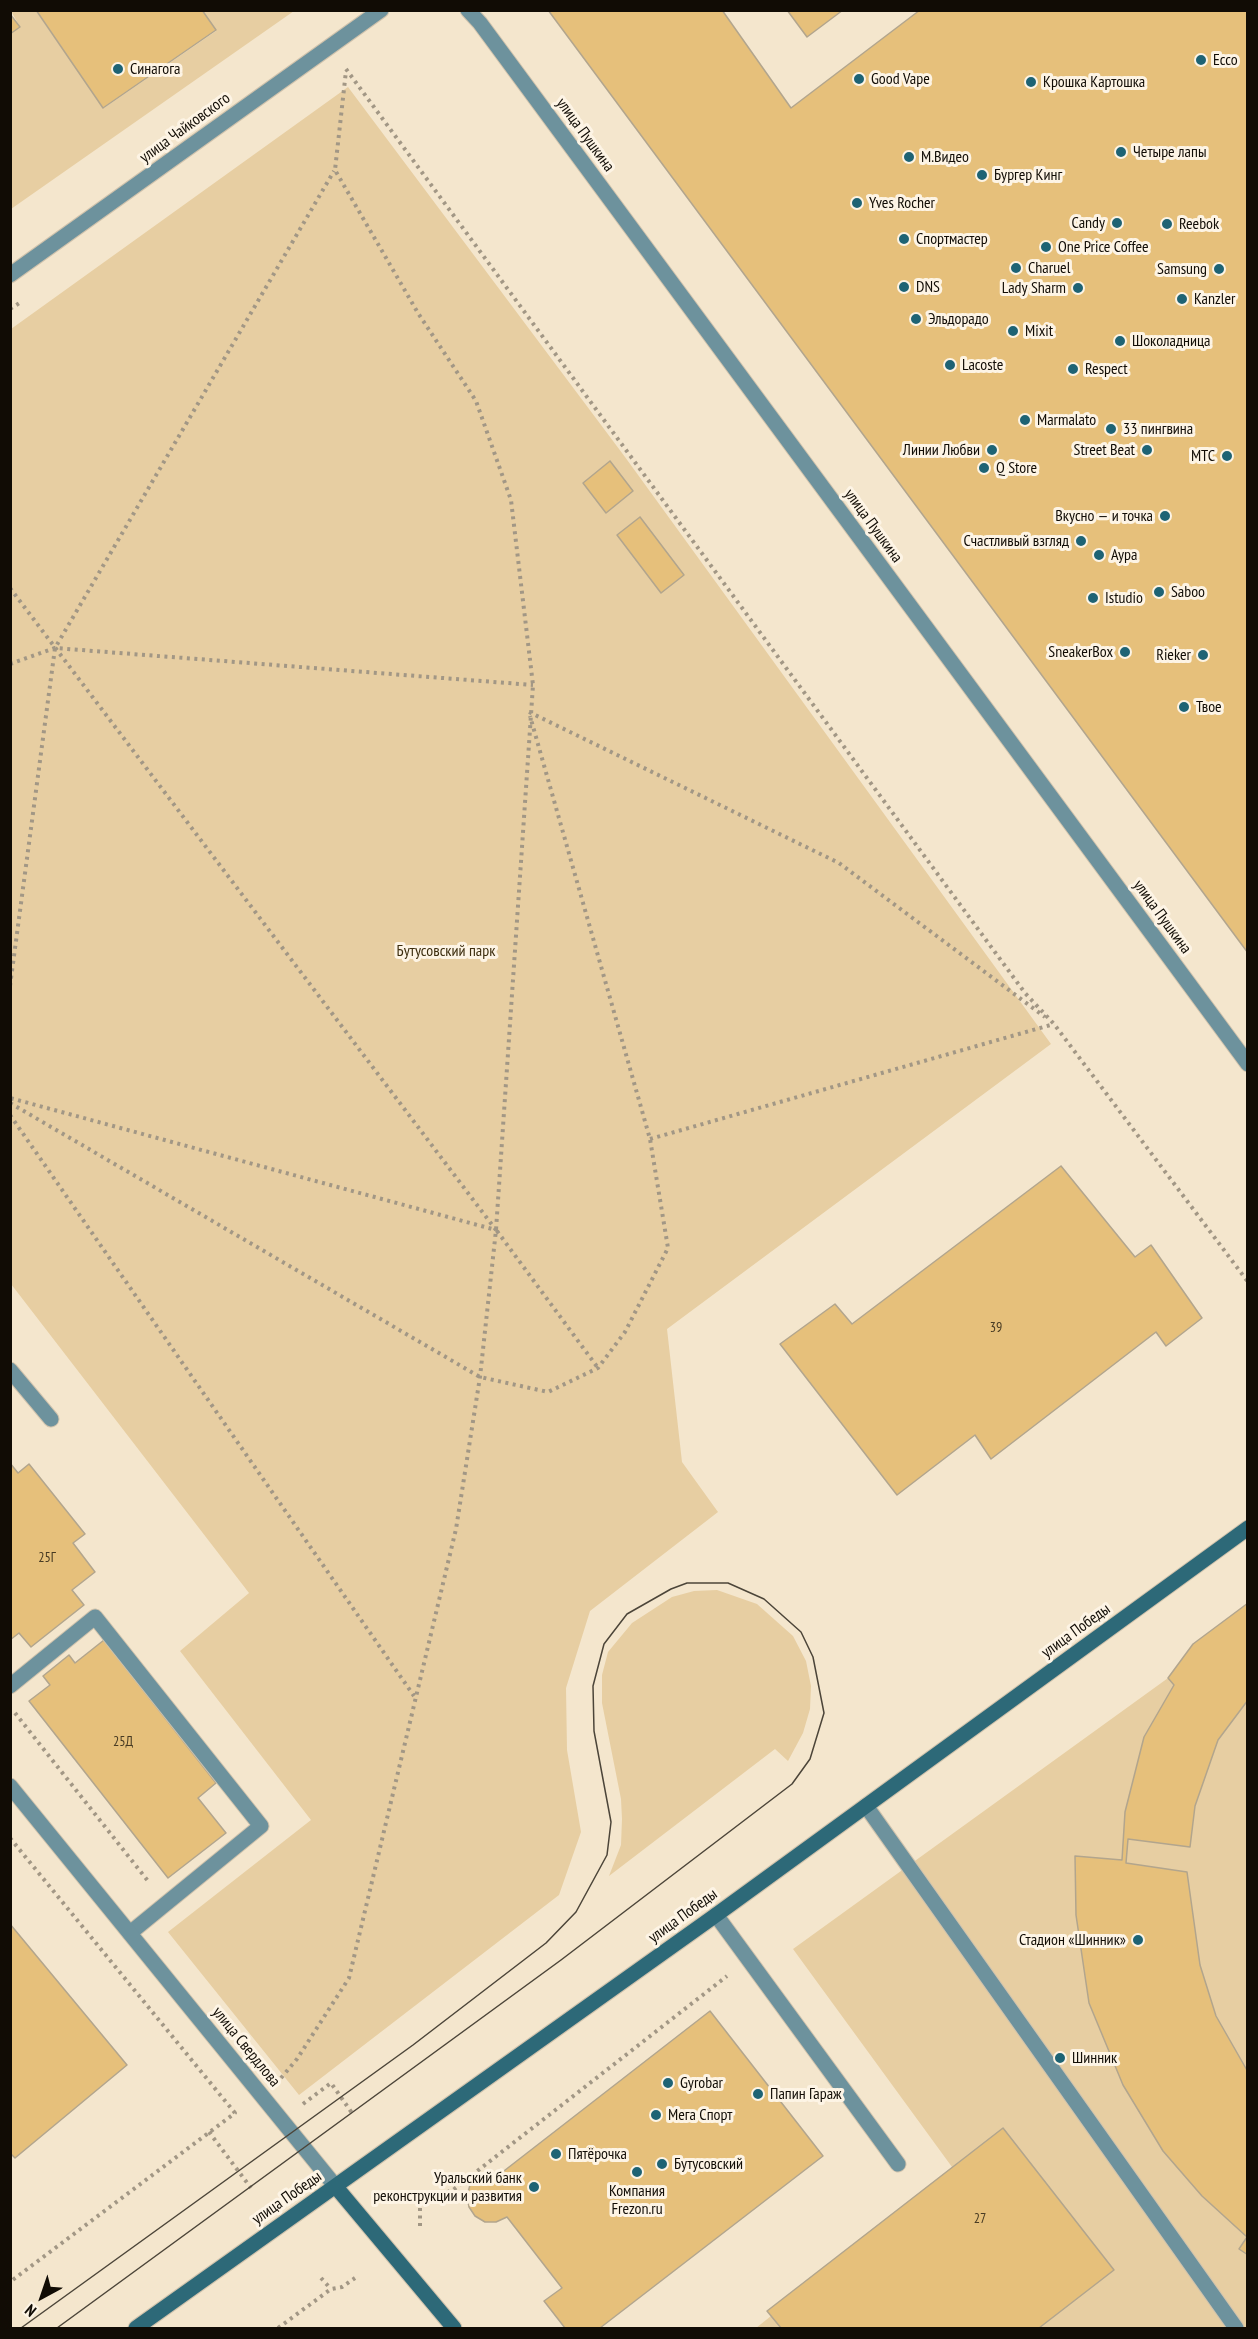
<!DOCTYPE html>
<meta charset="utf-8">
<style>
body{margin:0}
#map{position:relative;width:1258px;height:2339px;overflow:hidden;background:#f4e6cd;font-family:"PT Sans Narrow",sans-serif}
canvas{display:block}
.frame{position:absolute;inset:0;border:12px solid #110c05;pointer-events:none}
.north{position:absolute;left:12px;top:2267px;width:60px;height:60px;-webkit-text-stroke:4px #fdf4e5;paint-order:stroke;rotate:220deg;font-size:16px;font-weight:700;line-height:24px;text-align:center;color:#110c05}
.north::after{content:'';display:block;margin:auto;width:21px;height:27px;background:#110c05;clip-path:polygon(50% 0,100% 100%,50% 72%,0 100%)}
</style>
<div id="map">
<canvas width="1258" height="2339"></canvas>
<div class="frame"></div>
<div class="north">N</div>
</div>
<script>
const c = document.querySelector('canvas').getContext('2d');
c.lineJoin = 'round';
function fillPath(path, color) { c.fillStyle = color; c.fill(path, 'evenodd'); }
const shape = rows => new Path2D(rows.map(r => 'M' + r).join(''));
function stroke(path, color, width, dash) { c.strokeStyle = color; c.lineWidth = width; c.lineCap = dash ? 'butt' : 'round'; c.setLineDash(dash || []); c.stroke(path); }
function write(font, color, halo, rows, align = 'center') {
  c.font = font + ' "PT Sans Narrow",sans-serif'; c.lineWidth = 6; c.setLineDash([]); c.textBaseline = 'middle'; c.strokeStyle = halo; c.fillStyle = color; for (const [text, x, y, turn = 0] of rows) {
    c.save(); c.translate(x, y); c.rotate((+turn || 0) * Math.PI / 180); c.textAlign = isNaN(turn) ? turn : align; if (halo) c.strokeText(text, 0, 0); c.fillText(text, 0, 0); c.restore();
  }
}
fillPath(shape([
 [11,11,36,11,104,108,216,31,202,11,294,11,11,209,10,34,20,27],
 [348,87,625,457,1051,1044,667,1329,682,1462,718,1512,590,1611,566,1688,567,1750,581,1832,559,1895,299,2095,168,1932,311,1820,180,1651,249,1593,11,1284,11,329],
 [717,1590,757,1604,793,1636,806,1661,811,1686,810,1709,803,1733,788,1761,775,1749,609,1876,621,1845,622,1819,621,1799,602,1703,602,1675,608,1652,632,1623,672,1597,694,1591],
 [1247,1621,1247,2328,756,2328,771,2316,767,2311,952,2167,793,1949]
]), '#e7cea2');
const building = shape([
 [36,10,202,10,216,30,103,108,36,10],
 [548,10,722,10,791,108,920,10,1248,10,1248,953,548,10],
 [787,10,843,10,807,37,787,10],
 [10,14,20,27,10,34,10,14],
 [610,461,633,491,606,513,583,483,610,461],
 [640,517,684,575,661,593,617,535,640,517],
 [1061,1166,1135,1257,1151,1245,1202,1318,1166,1346,1156,1332,991,1459,975,1435,897,1495,780,1344,835,1304,852,1324,1061,1166],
 [10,1463,18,1473,29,1464,85,1534,73,1543,95,1572,72,1590,84,1605,31,1647,19,1633,10,1640,10,1463],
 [1248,1603,1248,1700,1218,1740,1195,1806,1190,1847,1128,1839,1126,1863,1187,1872,1200,1965,1216,2016,1248,2072,1248,2255,1239,2249,1247,2237,1202,2196,1163,2151,1123,2085,1089,2003,1076,1915,1075,1856,1122,1860,1125,1812,1144,1737,1174,1685,1168,1678,1193,1644,1248,1603],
 [104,1640,216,1783,198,1798,226,1833,168,1878,29,1701,50,1685,43,1676,69,1655,75,1663,104,1640],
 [10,1924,127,2065,15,2158,10,2153,10,1924],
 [710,2011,823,2156,600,2328,565,2328,544,2301,562,2288,507,2217,496,2222,485,2222,475,2216,469,2207,467,2196,470,2185,478,2177,489,2173,500,2174,710,2011],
 [1003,2128,1114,2270,1039,2328,781,2328,767,2311,1003,2128]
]);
fillPath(building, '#e6c07b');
stroke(building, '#b2a58d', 1.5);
const lane = shape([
 [10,1370,51,1419],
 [10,1686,95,1617,261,1826,130,1933],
 [866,1806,1236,2328],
 [716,1915,898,2164]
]);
const street = shape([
 [468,10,480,23,1248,1064],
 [10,275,381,10],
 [10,1786,336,2187]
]);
const secondary = shape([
 [336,2187,454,2328],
 [136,2328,716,1915,1248,1528]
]);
stroke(lane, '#d0c3ad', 17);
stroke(street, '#d0c3ad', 17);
stroke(secondary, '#d0c3ad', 17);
stroke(shape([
 [346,69,1025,993,1054,1024,1248,1282],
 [10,309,21,302],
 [10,588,496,1230,10,1098],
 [10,664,55,648,533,685],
 [529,712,839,863,1045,1017],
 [10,986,55,648,334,171],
 [10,1103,480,1377,548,1392,598,1368,625,1332,668,1248,650,1139,530,716],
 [10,1115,414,1696],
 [650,1139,1054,1024],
 [497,1231,598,1368],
 [15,1713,148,1881],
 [10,1838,235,2113,10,2282],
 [281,2078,297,2059,349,1978,456,1529,480,1377,496,1230,533,685,511,500,476,401,418,313,335,170,346,71],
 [303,2104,331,2083,352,2113],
 [209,2132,251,2188],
 [420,2226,420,2202,453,2190,727,1976],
 [321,2278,331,2289],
 [278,2328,331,2289,342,2287,355,2278]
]), '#a29785', 4, [3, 4.5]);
stroke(lane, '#6d929d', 15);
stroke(street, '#6d929d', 15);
stroke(secondary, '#2d6978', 15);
stroke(shape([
 [21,2328,413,2045,546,1943,576,1912,607,1855,611,1822,594,1731,593,1686,604,1644,627,1614,671,1589,687,1583,728,1583,764,1599,801,1632,813,1657,824,1713,810,1759,792,1784,561,1960,57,2328]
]), '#4c4539', 1.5);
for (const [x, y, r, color] of [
 [1201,60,6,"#1e6374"],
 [118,69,6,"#1e6374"],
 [859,79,6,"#1e6374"],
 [1031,82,6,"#1e6374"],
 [1121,152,6,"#1e6374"],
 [909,157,6,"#1e6374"],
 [982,175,6,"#1e6374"],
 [857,203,6,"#1e6374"],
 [1117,223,6,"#1e6374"],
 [1167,224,6,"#1e6374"],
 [904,239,6,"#1e6374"],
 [1046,247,6,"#1e6374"],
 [1016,268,6,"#1e6374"],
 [1219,269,6,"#1e6374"],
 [904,287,6,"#1e6374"],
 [1078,288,6,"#1e6374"],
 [1182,299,6,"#1e6374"],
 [916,319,6,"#1e6374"],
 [1013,331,6,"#1e6374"],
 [1120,341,6,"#1e6374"],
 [950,365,6,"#1e6374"],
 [1073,369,6,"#1e6374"],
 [1025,420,6,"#1e6374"],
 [1111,429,6,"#1e6374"],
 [992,450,6,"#1e6374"],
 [1147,450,6,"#1e6374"],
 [1227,456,6,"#1e6374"],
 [984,468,6,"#1e6374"],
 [1165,516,6,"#1e6374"],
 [1081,541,6,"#1e6374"],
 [1099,555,6,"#1e6374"],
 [1159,592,6,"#1e6374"],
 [1093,598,6,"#1e6374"],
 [1125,652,6,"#1e6374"],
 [1203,655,6,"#1e6374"],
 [1184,707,6,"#1e6374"],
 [1138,1940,6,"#1e6374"],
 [1060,2058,6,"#1e6374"],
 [668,2083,6,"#1e6374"],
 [758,2094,6,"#1e6374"],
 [656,2115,6,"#1e6374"],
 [556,2154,6,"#1e6374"],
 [662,2164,6,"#1e6374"],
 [637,2172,6,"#1e6374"],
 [534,2187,6,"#1e6374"]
]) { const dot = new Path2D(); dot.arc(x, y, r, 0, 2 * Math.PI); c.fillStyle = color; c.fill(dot); stroke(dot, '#fdf4e5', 2); }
write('14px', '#463922', null, [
 ["39",996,1328],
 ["25Г",47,1558],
 ["25Д",123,1742],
 ["27",980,2219]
]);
write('16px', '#110c05', '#fdf4e5', [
 ["Ecco",1213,60],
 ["Синагога",130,69],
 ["Good Vape",871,79],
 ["Крошка Картошка",1043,82],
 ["Четыре лапы",1133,152],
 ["М.Видео",921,157],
 ["Бургер Кинг",994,175],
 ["Yves Rocher",869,203],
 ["Candy",1105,223,"right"],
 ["Reebok",1179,224],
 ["Спортмастер",916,239],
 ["One Price Coffee",1058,247],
 ["Charuel",1028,268],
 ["Samsung",1207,269,"right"],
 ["DNS",916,287],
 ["Lady Sharm",1066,288,"right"],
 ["Kanzler",1194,299],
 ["Эльдорадо",928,319],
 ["Mixit",1025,331],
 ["Шоколадница",1132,341],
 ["Lacoste",962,365],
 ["Respect",1085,369],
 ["Marmalato",1037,420],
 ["33 пингвина",1123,429],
 ["Линии Любви",980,450,"right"],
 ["Street Beat",1135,450,"right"],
 ["МТС",1215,456,"right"],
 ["Q Store",996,468],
 ["Вкусно — и точка",1153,516,"right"],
 ["Счастливый взгляд",1069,541,"right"],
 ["Аура",1111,555],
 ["Saboo",1171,592],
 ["Istudio",1105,598],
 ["SneakerBox",1113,652,"right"],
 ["Rieker",1191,655,"right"],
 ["Твое",1196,707],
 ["Стадион «Шинник»",1126,1940,"right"],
 ["Шинник",1072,2058],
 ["Gyrobar",680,2083],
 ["Папин Гараж",770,2094],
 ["Мега Спорт",668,2115],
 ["Пятёрочка",568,2154],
 ["Бутусовский",674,2164],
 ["Уральский банк",522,2178,"right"],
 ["реконструкции и развития",522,2196,"right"],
 ["Компания",637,2191,"center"],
 ["Frezon.ru",637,2209,"center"]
], 'left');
write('16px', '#110c05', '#fdf4e5', [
 ["улица Чайковского",185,128,-36],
 ["улица Пушкина",585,135,54],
 ["улица Пушкина",873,526,54],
 ["улица Пушкина",1162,917,54],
 ["улица Победы",1076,1631,-36],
 ["улица Победы",683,1916,-36],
 ["улица Свердлова",246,2047,51],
 ["улица Победы",287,2198,-35]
]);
write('16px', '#3c2d0e', '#fdf4e5', [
 ["Бутусовский парк",446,951]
]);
</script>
